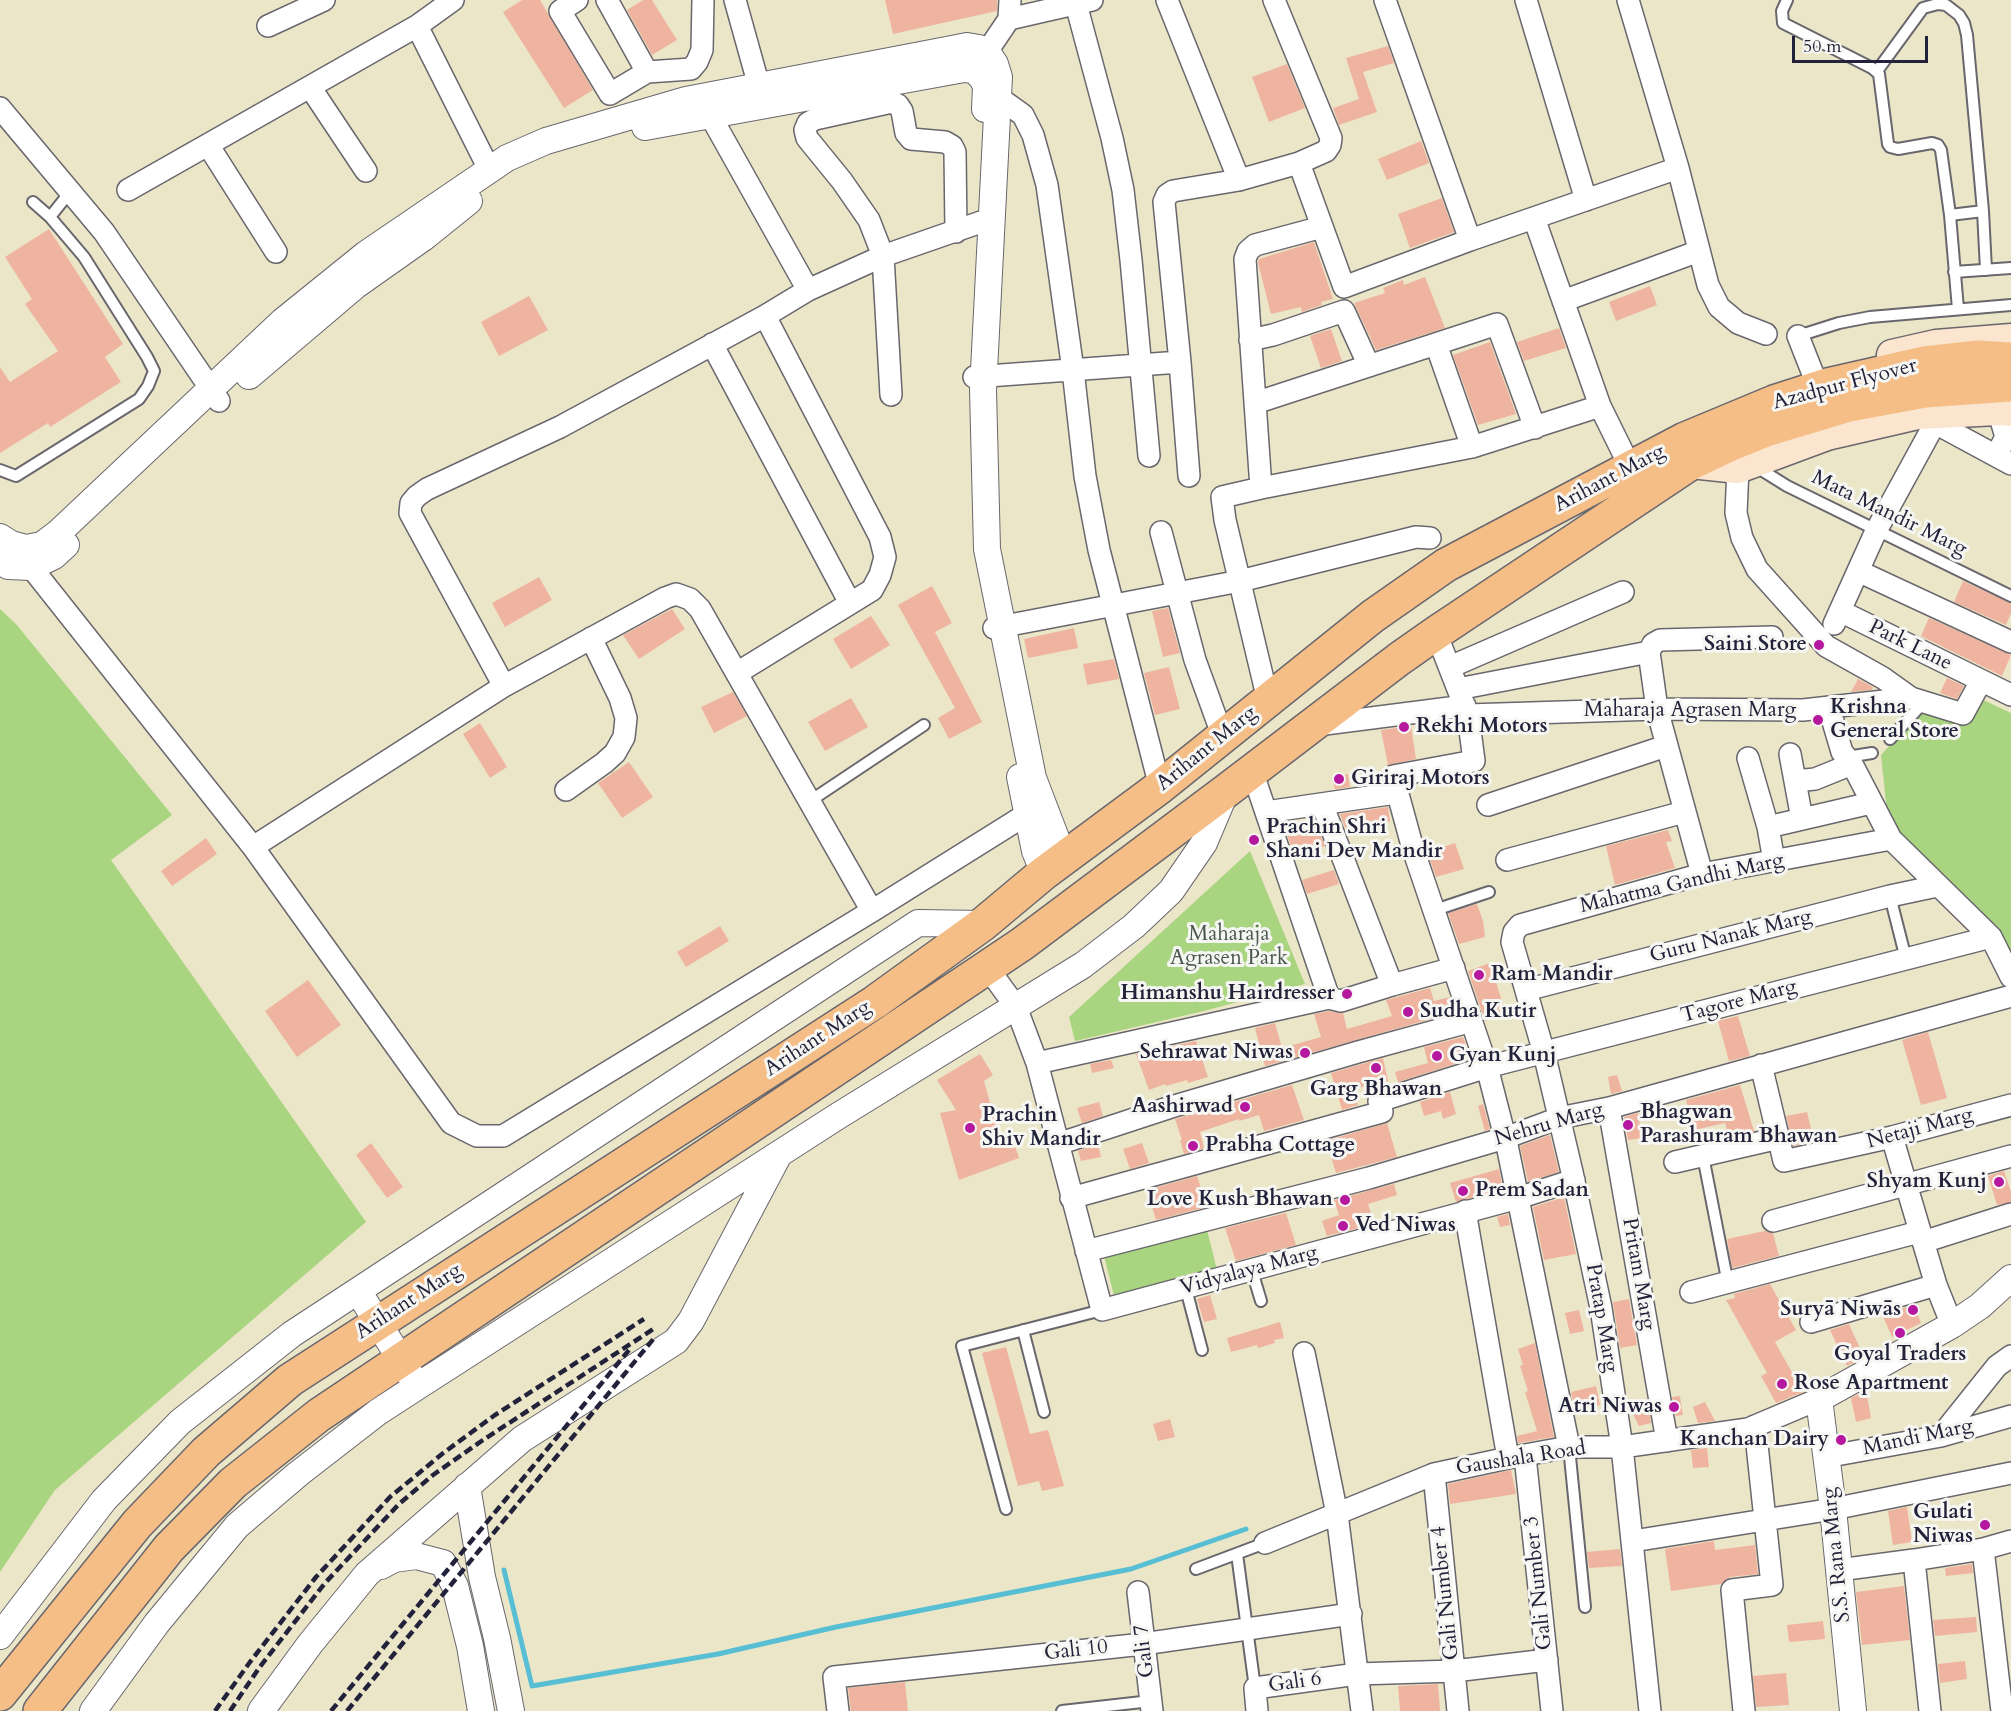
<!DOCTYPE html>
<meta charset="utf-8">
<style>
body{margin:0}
#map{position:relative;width:2011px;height:1711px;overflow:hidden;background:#ece6c9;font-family:Cardo,serif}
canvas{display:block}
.scale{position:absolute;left:1792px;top:36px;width:136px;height:27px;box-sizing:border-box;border:3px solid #22223b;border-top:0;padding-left:8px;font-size:18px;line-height:21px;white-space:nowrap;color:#22223b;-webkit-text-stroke:4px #f6f6f2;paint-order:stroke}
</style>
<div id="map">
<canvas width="2011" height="1711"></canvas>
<div class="scale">50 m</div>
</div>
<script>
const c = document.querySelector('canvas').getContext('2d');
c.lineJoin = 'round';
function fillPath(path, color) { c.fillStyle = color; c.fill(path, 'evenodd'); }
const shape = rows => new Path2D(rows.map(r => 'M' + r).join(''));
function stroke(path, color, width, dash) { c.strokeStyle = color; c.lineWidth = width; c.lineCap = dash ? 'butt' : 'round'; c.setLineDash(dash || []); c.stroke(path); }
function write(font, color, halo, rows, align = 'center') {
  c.font = font + ' Cardo,serif'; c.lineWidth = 6; c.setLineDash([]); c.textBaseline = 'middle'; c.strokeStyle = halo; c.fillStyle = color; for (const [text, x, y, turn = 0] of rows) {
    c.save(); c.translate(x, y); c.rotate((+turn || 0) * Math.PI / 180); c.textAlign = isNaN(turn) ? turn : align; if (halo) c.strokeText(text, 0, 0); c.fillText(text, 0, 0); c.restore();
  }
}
fillPath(shape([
 [0,609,16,624,172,815,111,860,366,1222,55,1490,0,1572],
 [1977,697,2011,713,2011,957,1888,822,1881,755,1921,710,1964,717],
 [1250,851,1305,984,1204,1011,1075,1041,1069,1017],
 [1206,1226,1217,1270,1114,1296,1103,1252]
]), '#a9d480');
stroke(shape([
 [504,1570,532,1686,718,1654,836,1627,1131,1569,1246,1529]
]), '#57bed4', 5);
fillPath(shape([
 [522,0,540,0,593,90,564,108,503,12],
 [643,0,652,0,677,40,652,55,627,10],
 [885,0,997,0,997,11,893,34],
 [1388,46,1394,63,1363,72,1377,112,1339,125,1333,108,1359,99,1346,58],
 [1287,64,1305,108,1269,122,1252,77],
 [1421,141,1429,163,1387,180,1378,159],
 [1442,198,1454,232,1410,248,1398,214],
 [49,229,123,344,105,357,121,382,50,427,48,423,0,453,0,367,10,382,58,351,25,304,32,299,5,257],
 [1314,242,1333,299,1321,302,1322,305,1302,312,1301,307,1271,314,1258,263,1259,259],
 [1425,277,1445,328,1376,350,1354,303,1385,293,1383,288,1403,280,1404,285],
 [1650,286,1657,305,1616,321,1609,302],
 [529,296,548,330,499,356,481,322],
 [1559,328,1566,348,1524,361,1517,342],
 [1331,329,1342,361,1321,368,1310,336],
 [1490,342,1516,414,1478,425,1453,355],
 [539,577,552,600,505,627,492,603],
 [1963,581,2011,603,2011,613,2006,625,1954,602],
 [932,586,952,623,935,632,982,722,949,739,938,718,955,708,898,605],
 [1168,608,1180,653,1163,657,1152,611],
 [672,609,685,629,639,659,623,635],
 [871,616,890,645,851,669,833,639],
 [1929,618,2011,655,2002,676,1921,636],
 [1074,628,1078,648,1028,658,1024,639],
 [1114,659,1119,679,1087,685,1083,664],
 [1169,667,1180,709,1155,715,1144,673],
 [1947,678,1964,686,1957,699,1940,693],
 [1858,679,1873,687,1872,690,1851,692],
 [733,692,747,716,714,733,701,707],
 [851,698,868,727,825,751,808,722],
 [480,723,507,767,490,778,463,734],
 [1411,726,1416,759,1388,765,1381,730],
 [629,762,653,797,622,818,598,783],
 [1348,774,1350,787,1335,789,1332,778],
 [1388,807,1390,821,1348,836,1340,814],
 [1314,820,1325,846,1295,858,1285,829],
 [1668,830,1672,841,1666,842,1675,868,1615,885,1606,846],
 [206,838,217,854,172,886,161,871],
 [1455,843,1464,869,1436,877,1427,852],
 [1334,870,1339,884,1307,894,1302,880],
 [1477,904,1483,921,1485,937,1459,944,1448,913],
 [720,926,729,941,686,967,677,952],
 [1490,963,1506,1014,1485,1021,1468,971],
 [308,980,341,1025,297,1057,265,1011],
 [1430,988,1434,1001,1450,997,1455,1012,1265,1066,1255,1028,1275,1023,1282,1048,1321,1037,1314,1014,1329,1011,1343,1013,1347,1029,1392,1016,1386,1000],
 [1738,1016,1750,1056,1729,1061,1718,1021],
 [1928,1032,1947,1098,1921,1105,1902,1040],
 [1463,1037,1471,1059,1398,1082,1395,1072,1428,1063,1424,1047],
 [1196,1041,1208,1077,1188,1083,1187,1080,1166,1086,1165,1084,1149,1090,1136,1054],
 [980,1054,993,1075,984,1081,1002,1146,1014,1143,1019,1158,959,1180,940,1113,956,1110,937,1080],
 [1383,1058,1388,1081,1354,1089,1358,1105,1342,1110,1331,1073],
 [1111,1060,1114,1068,1092,1073,1090,1064],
 [1617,1075,1622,1091,1611,1094,1608,1077],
 [1292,1085,1304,1120,1264,1131,1259,1115,1239,1121,1239,1119,1200,1132,1204,1148,1184,1154,1180,1140,1182,1140,1175,1119],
 [1740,1085,1754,1131,1729,1136,1725,1123,1694,1130,1686,1100],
 [1450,1092,1456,1114,1443,1119,1441,1111,1424,1116,1420,1102],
 [1099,1102,1103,1116,1082,1123,1077,1108],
 [1483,1104,1490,1129,1485,1131,1478,1106],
 [1807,1112,1814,1141,1793,1146,1786,1116],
 [1638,1113,1642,1138,1628,1140,1624,1117],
 [1387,1123,1397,1157,1336,1173,1326,1141],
 [1550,1135,1559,1172,1528,1182,1520,1146],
 [371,1143,403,1187,387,1198,356,1155],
 [1142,1143,1149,1163,1130,1169,1123,1149],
 [1098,1144,1101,1157,1081,1161,1078,1151],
 [1499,1169,1503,1189,1456,1202,1450,1183],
 [2004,1171,2011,1192,2011,1202,1997,1205,1988,1176],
 [1197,1176,1207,1207,1156,1220,1147,1190],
 [1394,1184,1397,1195,1368,1204,1374,1224,1327,1236,1322,1221,1339,1215,1334,1200],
 [1564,1197,1576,1254,1544,1260,1533,1207],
 [1286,1213,1296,1245,1236,1261,1225,1228],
 [1508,1214,1510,1225,1500,1227,1497,1217],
 [1765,1231,1773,1233,1779,1256,1732,1268,1727,1239],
 [1770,1284,1796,1330,1775,1342,1803,1392,1776,1403,1761,1376,1767,1373,1726,1300,1735,1298,1734,1294],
 [1210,1295,1217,1319,1204,1322,1197,1299],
 [1629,1299,1637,1345,1620,1348,1613,1302],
 [1914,1305,1921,1323,1892,1337,1882,1314],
 [1579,1310,1584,1331,1570,1334,1565,1313],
 [1280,1322,1284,1338,1274,1340,1275,1343,1258,1348,1257,1345,1231,1352,1227,1338],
 [1849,1324,1864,1357,1847,1366,1830,1330],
 [1535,1343,1554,1437,1518,1443,1517,1436,1537,1431,1525,1392,1528,1391,1520,1366,1523,1365,1518,1349],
 [1006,1347,1030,1434,1048,1430,1064,1486,1042,1491,1039,1481,1018,1486,982,1353],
 [1596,1386,1600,1405,1575,1411,1571,1392],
 [1866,1390,1871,1418,1856,1422,1851,1398],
 [1680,1396,1683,1415,1676,1416,1672,1397],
 [1705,1402,1715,1421,1698,1423,1693,1407],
 [1647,1403,1651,1423,1639,1426,1629,1406],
 [1170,1419,1175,1437,1158,1441,1153,1424],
 [1707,1448,1709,1467,1693,1468,1691,1450],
 [1511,1470,1516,1494,1450,1504,1448,1484],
 [1907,1507,1912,1542,1893,1545,1888,1511],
 [1714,1541,1715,1550,1755,1545,1758,1574,1730,1577,1721,1584,1671,1591,1665,1549],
 [1620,1549,1622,1566,1589,1568,1587,1552],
 [1972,1564,1973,1573,1946,1576,1945,1568],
 [1904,1586,1910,1640,1862,1645,1856,1592],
 [1976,1617,1977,1632,1935,1636,1933,1620],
 [1823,1621,1825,1639,1789,1642,1787,1625],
 [1965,1661,1967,1679,1940,1683,1938,1664],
 [1786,1673,1789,1705,1756,1707,1753,1676],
 [905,1682,908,1711,851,1711,848,1688],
 [1438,1684,1440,1711,1400,1711,1398,1686]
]), '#eeb4a0');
const service = shape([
 [1787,0,1782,11,1783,23,1872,68,1879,74,1888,144,1890,147,1898,149,1932,143,1938,145,1941,150,1950,215,1958,309],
 [1877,71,1923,8,1938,4,1946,5,1959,15,1964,23,1967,35,1983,211,1986,270],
 [1950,215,1983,211],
 [50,217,70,192],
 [1954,272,2011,268],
 [1798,336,1839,323,1870,317,2011,305],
 [1755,466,1787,486,2011,596],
 [0,470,16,476,139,399,148,386,154,371,147,357,84,257,50,217,33,202],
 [1890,739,1924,702],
 [1847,757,1872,753],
 [810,801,924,725],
 [1890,896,1906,959],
 [1435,910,1489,892],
 [1703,1156,1728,1284],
 [1252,1271,1261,1301],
 [1186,1289,1202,1350],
 [1023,1330,1044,1412],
 [1569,1447,1585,1607],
 [1006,1509,962,1346,1102,1310],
 [1237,1554,1255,1688],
 [1196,1569,1265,1543],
 [1062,1711,1151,1701]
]);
const minor = shape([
 [577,0,560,11,610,94,647,72],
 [607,0,647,72,691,69,697,62,702,50,703,0],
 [735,0,759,86],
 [1167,0,1239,180],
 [1385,0,1470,240],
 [1526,0,1586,200],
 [1628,0,1678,168,1708,285,1719,307,1738,323,1766,334],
 [1076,4,1112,138,1123,190,1131,260,1149,456],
 [1009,19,1092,0],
 [268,26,324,0],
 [417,26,489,169],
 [978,65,1009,19,1010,0],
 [310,87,366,171],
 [998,97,1023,115,1033,135,1047,185,1073,370,1085,476,1099,550,1160,787],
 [0,108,104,232,219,401],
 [710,115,808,290],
 [208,145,276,252],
 [1299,163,1344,287,1470,240,1678,168],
 [128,190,417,26,453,0],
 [1534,218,1600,406,1631,469],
 [992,221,981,222,883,256,808,290,765,316,560,427,427,489,417,496,411,503,410,513,504,686,665,598,676,594,690,599,700,609,872,911,1027,814],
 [1563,301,1699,251],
 [1798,336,1813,374],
 [1250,340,1273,335,1344,311,1369,366],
 [712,344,850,603],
 [1436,344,1472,447],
 [974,377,1180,362],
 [891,395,883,256,869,220,842,181,807,138,805,130,808,123,815,119,892,102,898,105,902,111,906,133,911,139,945,142,952,146,955,152,956,232],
 [1255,403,1497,324,1535,428],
 [1924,417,2011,464],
 [1996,456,2006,437,1998,410],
 [1738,468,1736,513,1742,538,1757,569,1826,646,1883,678,1911,698,1963,714,1981,681],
 [1189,476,1180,362,1164,202,1167,195,1173,191,1239,180,1299,163,1326,151,1330,145,1331,138,1274,0],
 [1261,488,1472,447,1600,406],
 [1161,532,1195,660,1223,737],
 [31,567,253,847],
 [1858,571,2011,642],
 [1840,611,2011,695],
 [1834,624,1876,531,1935,423],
 [994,628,1240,581,1416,537,1430,538],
 [1436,633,1468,715,1474,761,1393,776,1413,849,1487,1067,1507,1145,1569,1447],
 [1450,667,1623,592],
 [737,673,872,590,880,575,885,557,880,537,765,316],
 [504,686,253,847,451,1123,477,1136,503,1136,872,911],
 [1458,689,1649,652],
 [1268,700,1225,520,1222,497,1261,488,1245,259,1248,251,1255,245,1322,227],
 [1829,708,1842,752,1852,764,1891,839,1991,937,2011,977],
 [1468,715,1657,709,1803,710,1911,698],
 [1317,725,1465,706],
 [1790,754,1802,819],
 [1748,758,1768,827,1774,861],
 [1252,771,1329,998],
 [1795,781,1815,779,1852,764],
 [566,790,604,763,615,753,624,737,626,718,620,698,591,638],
 [1322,804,1392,985],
 [1488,805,1666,746],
 [1266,812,1396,793],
 [1768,827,1871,803],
 [1507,860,1684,812],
 [1702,874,1657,709,1649,652,1653,644,1660,640,1772,637],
 [987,967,1016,1007,1037,1063,1102,1310,1518,1198,1574,1180],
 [1526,990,1890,896,1937,886],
 [1037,1063,1329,998,1341,1001,1392,985,1454,968],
 [1761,1065,1784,1161,1892,1137,2011,1105],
 [1609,1108,1667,1441],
 [1892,1137,1936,1285,1952,1325],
 [1058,1144,1171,1107,1358,1052,1472,1021],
 [1675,1162,1779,1138],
 [1071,1198,1382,1112,1379,1101,1487,1067,1991,937],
 [1465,1211,1508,1458],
 [1773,1221,2011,1156],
 [1923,1242,2011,1214],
 [1086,1251,1369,1178,1505,1138,1559,1118,1609,1108,2011,996],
 [1691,1292,1919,1232],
 [1811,1322,1936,1285],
 [1304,1353,1337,1514,1362,1711],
 [1941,1436,1997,1366,2011,1356],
 [1525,1456,1552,1711],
 [1825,1457,1941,1436,2011,1416],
 [1434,1474,1458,1711],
 [1633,1541,1833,1509,2011,1473],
 [1265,1543,1434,1474,1508,1458,1569,1447,1622,1447,1748,1429,1819,1399],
 [1983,1549,2002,1711],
 [1914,1560,1930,1711],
 [1839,1570,1914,1560,1983,1549,2011,1541],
 [1138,1592,1152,1711],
 [838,1711,834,1677,1143,1644,1351,1614],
 [1257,1711,1255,1688,1357,1674,1454,1671,1547,1660],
 [1650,1711,1622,1447,1601,1308,1572,1172,1544,1053,1512,942,1514,932,1520,925,1702,874,1891,839],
 [1744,1711,1732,1590,1772,1585,1755,1426]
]);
const tertiary = shape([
 [645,127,964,69,974,70,982,78,986,86,985,109],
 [249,376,355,286,423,238,469,201],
 [0,537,11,544,26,548,42,545,58,533,283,321,366,254,507,158,546,141,686,100,952,49,967,46,979,48,989,55,995,64,999,77,983,390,987,549,1033,778,1064,859],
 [0,560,8,566,31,567,54,556,66,545],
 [1020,777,1035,851,1044,873],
 [358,1291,411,1376],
 [467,1486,482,1577,497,1638,511,1711],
 [381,1566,394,1559,416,1556,443,1563,455,1586,470,1646,481,1711],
 [0,1636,104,1500,180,1422,292,1334,918,923,983,924],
 [93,1711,157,1623,237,1526,298,1474,378,1412,418,1386,838,1116,1083,965,1134,926,1171,891,1204,843,1226,791],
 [261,1711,310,1644,367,1574,522,1439,676,1341,691,1321,777,1158],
 [1853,1711,1833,1509,1819,1399,1952,1325,1980,1306,2011,1278]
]);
const secondary = shape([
 [1892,355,1936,345,2011,339],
 [1691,463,1738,468,1827,435,1918,414,1998,410,2011,411]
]);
const primary = shape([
 [0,1694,137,1524,206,1452,290,1380,875,1002,983,924,1044,873,1160,787,1373,616,1446,565,1685,439,1774,402,1827,385,1924,363,1978,357,2011,359],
 [40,1711,169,1548,233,1483,319,1415,1022,944,1226,791,1399,659,1436,633,1691,463,1729,445,1766,430,1849,405,1925,391,2011,385]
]);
stroke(service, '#69676d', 14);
stroke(minor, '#69676d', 24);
stroke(tertiary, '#69676d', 28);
stroke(secondary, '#69676d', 33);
stroke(primary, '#69676d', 36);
stroke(service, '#fff', 10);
stroke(minor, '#fff', 21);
stroke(tertiary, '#fff', 26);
stroke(secondary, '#fbe5cf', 30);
stroke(primary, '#f6be87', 33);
stroke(shape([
 [215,1711,250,1662,316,1577,390,1497,442,1454,495,1415,644,1319],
 [230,1711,259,1668,325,1583,399,1504,433,1475,483,1440,655,1328],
 [331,1711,629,1350],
 [347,1711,655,1337]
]), '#22223b', 4.5, [9, 4.5]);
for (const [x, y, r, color] of [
 [1819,645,6,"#b5179e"],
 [1818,720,6,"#b5179e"],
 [1404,727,6,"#b5179e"],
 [1339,779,6,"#b5179e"],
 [1254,840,6,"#b5179e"],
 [1479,975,6,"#b5179e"],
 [1347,994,6,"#b5179e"],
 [1408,1012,6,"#b5179e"],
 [1305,1053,6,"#b5179e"],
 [1437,1056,6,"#b5179e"],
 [1376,1068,6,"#b5179e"],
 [1245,1107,6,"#b5179e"],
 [1628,1125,6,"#b5179e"],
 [970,1128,6,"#b5179e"],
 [1193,1146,6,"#b5179e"],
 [1999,1182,6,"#b5179e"],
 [1463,1191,6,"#b5179e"],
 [1345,1200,6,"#b5179e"],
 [1343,1226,6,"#b5179e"],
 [1913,1310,6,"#b5179e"],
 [1900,1333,6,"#b5179e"],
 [1782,1384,6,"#b5179e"],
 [1674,1407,6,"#b5179e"],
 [1841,1440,6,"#b5179e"],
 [1985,1525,6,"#b5179e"]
]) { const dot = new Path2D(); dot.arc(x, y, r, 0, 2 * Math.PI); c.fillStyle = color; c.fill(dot); stroke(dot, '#f6f6f2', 2); }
write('21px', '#22223b', '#f6f6f2', [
 ["Azadpur Flyover",1845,385,-15],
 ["Arihant Marg",1610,479,-28],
 ["Mata Mandir Marg",1889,514,26],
 ["Park Lane",1910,646,26],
 ["Maharaja Agrasen Marg",1690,711],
 ["Arihant Marg",1207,749,-39],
 ["Mahatma Gandhi Marg",1682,884,-13],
 ["Guru Nanak Marg",1731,937,-14],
 ["Tagore Marg",1739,1002,-15],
 ["Arihant Marg",818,1039,-33],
 ["Nehru Marg",1549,1125,-16],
 ["Netaji Marg",1920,1129,-15],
 ["Vidyalaya Marg",1249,1271,-15],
 ["Pritam Marg",1638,1274,80],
 ["Arihant Marg",409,1302,-33],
 ["Pratap Marg",1601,1318,80],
 ["Mandi Marg",1918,1438,-12],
 ["Gaushala Road",1521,1459,-9],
 ["S.S. Rana Marg",1837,1555,-96],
 ["Gali Number 3",1539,1583,-96],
 ["Gali Number 4",1446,1593,-96],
 ["Gali 10",1076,1651,-6],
 ["Gali 7",1145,1651,-97],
 ["Gali 6",1295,1683,-8]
]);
write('bold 21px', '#22223b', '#f6f6f2', [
 ["Saini Store",1807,645,"right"],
 ["Krishna",1830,708],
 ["General Store",1830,732],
 ["Rekhi Motors",1416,727],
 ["Giriraj Motors",1351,779],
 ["Prachin Shri",1266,828],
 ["Shani Dev Mandir",1266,852],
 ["Ram Mandir",1491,975],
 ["Himanshu Hairdresser",1335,994,"right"],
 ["Sudha Kutir",1420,1012],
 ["Sehrawat Niwas",1293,1053,"right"],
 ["Gyan Kunj",1449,1056],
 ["Garg Bhawan",1376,1090,"center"],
 ["Aashirwad",1233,1107,"right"],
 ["Bhagwan",1640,1113],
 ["Parashuram Bhawan",1640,1137],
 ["Prachin",982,1116],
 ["Shiv Mandir",982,1140],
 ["Prabha Cottage",1205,1146],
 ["Shyam Kunj",1987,1182,"right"],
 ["Prem Sadan",1475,1191],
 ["Love Kush Bhawan",1333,1200,"right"],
 ["Ved Niwas",1355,1226],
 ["Suryā Niwās",1901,1310,"right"],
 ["Goyal Traders",1900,1355,"center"],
 ["Rose Apartment",1794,1384],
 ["Atri Niwas",1662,1407,"right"],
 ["Kanchan Dairy",1829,1440,"right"],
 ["Gulati",1973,1513,"right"],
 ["Niwas",1973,1537,"right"]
], 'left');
write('21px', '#4a5750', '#f6f6f2', [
 ["Maharaja",1229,935],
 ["Agrasen Park",1229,959]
]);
</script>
